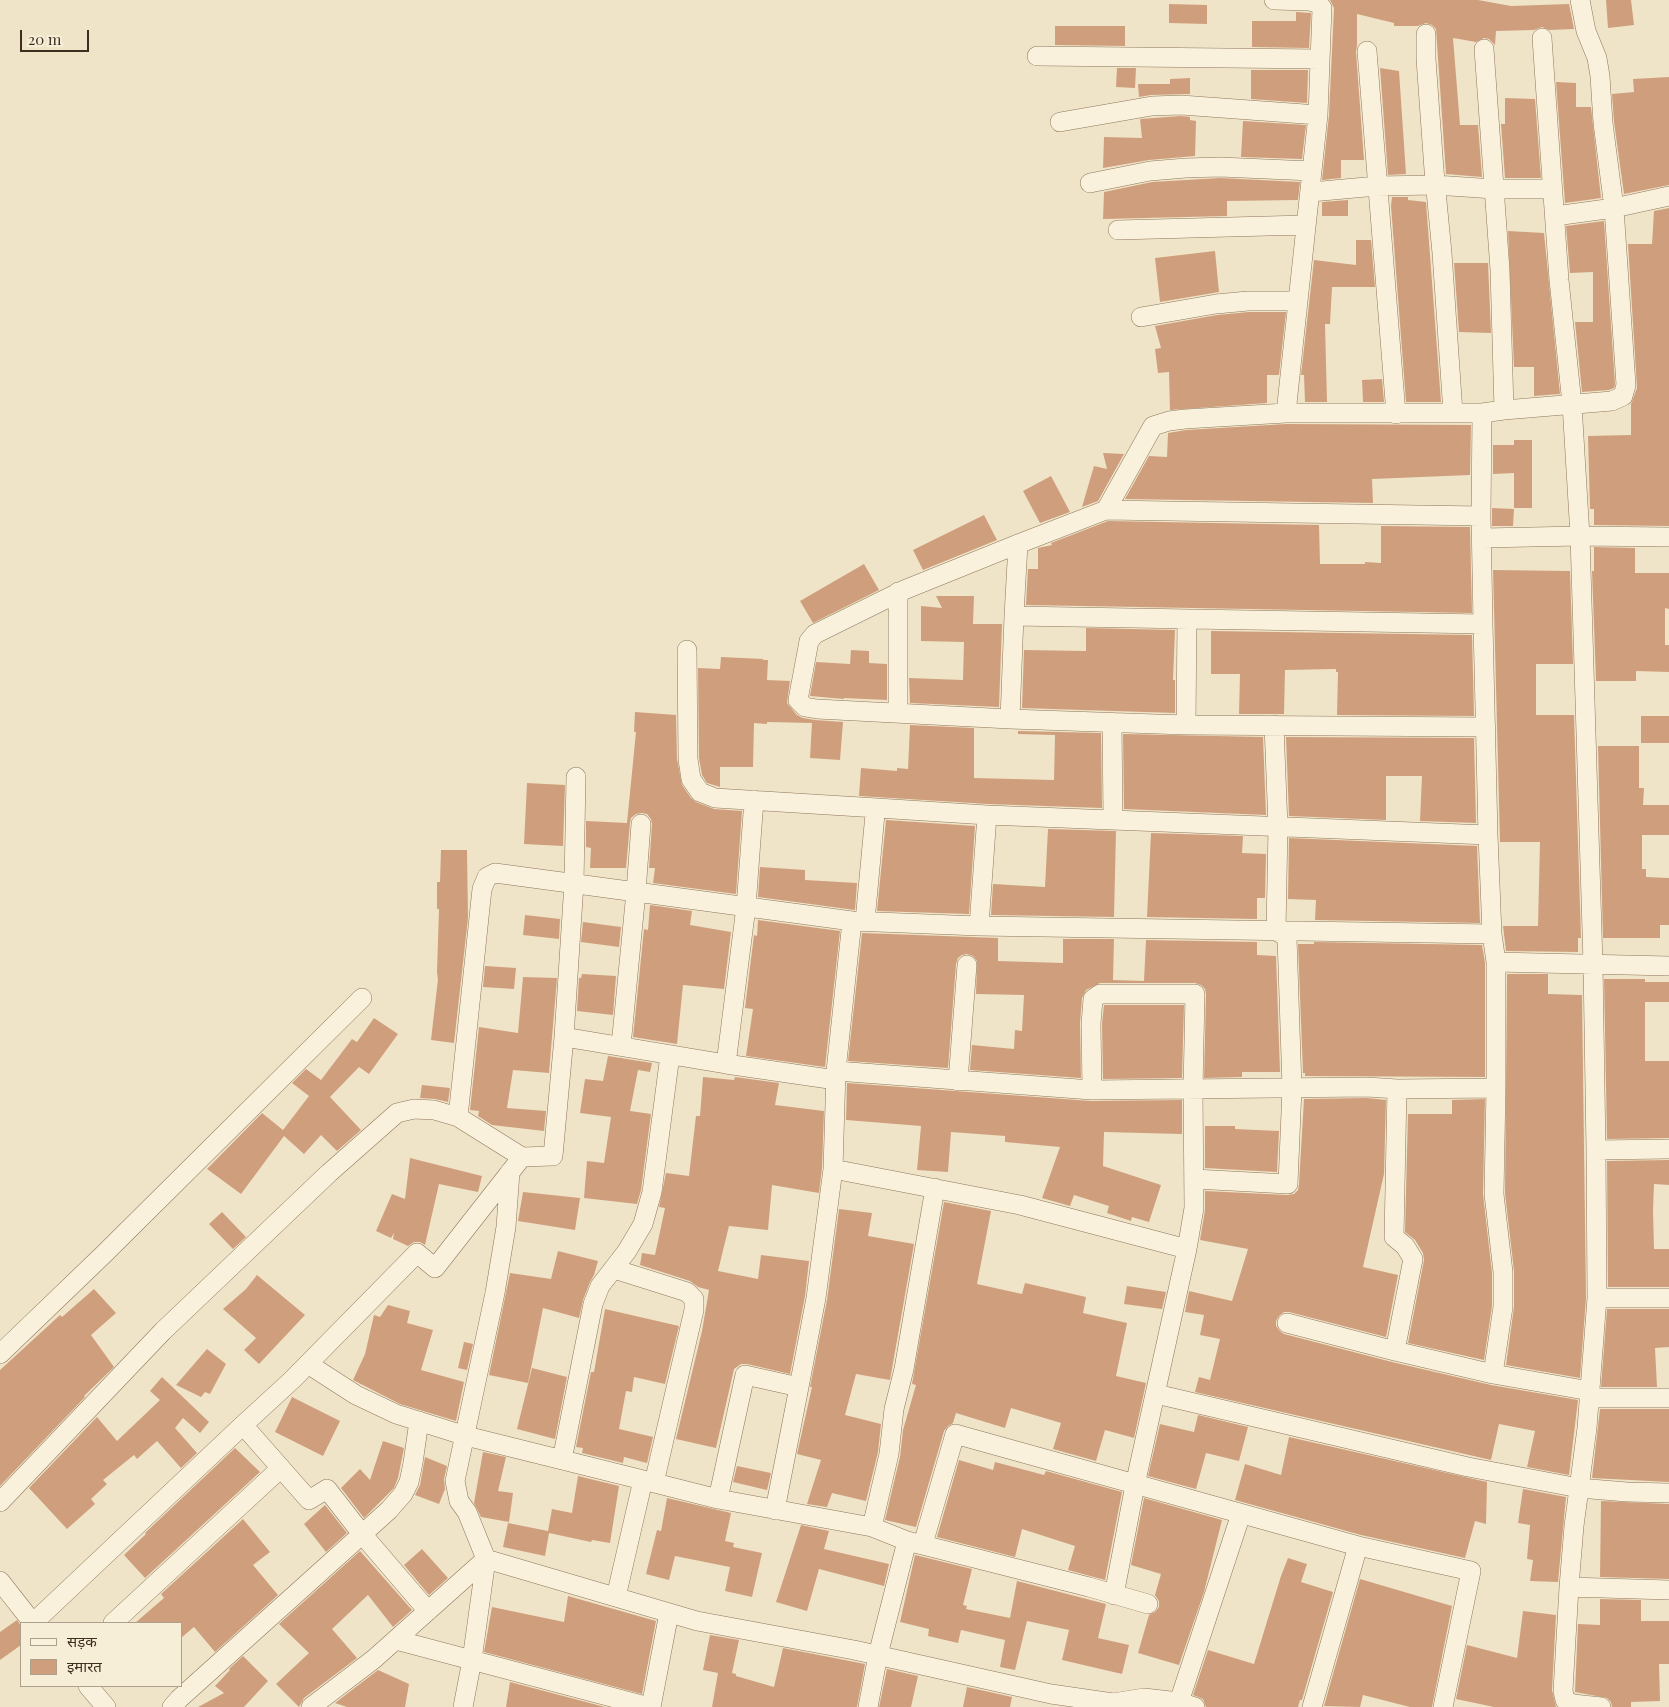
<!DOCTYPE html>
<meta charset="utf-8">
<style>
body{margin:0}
#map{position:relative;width:1669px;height:1707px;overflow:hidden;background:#f0e4c8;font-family:"Playfair Display","Noto Sans Devanagari",serif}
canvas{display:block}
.legend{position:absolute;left:20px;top:1622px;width:162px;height:65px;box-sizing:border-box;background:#f7eed8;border:1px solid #ada18e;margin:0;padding:6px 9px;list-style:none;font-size:15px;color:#3d2e20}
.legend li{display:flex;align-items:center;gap:10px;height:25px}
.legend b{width:25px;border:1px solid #ada18e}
.scale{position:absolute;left:20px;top:30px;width:69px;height:22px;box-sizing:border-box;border:2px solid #3d2e20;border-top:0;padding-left:6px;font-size:15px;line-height:18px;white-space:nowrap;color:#3d2e20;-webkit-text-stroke:4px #f7eed8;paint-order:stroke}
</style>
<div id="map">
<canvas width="1669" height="1707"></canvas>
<ul class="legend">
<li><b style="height:6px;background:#faf1dc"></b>सड़क</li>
<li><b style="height:14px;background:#cf9f7d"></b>इमारत</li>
</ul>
<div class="scale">20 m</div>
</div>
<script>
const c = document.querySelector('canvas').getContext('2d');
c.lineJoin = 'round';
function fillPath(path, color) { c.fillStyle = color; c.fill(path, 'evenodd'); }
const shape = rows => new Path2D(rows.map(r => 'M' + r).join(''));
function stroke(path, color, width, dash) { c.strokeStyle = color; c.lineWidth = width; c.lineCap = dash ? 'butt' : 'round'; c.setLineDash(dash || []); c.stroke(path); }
fillPath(shape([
 [1330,0,1478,0,1511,6,1569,4,1574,29,1549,30,1542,27,1534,30,1496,31,1495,45,1489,39,1484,38,1476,42,1453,38,1460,125,1478,125,1482,177,1446,174,1436,29,1432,25,1426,23,1418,26,1394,26,1394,23,1357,14,1357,45,1356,52,1364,160,1341,160,1341,178,1322,180,1329,115,1334,8],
 [1606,0,1631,0,1634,25,1608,28],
 [1169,4,1207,5,1207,24,1169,23],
 [1296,12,1311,13,1309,48,1252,47,1252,21,1296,21],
 [1055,26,1125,26,1125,46,1055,45],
 [1117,68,1136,68,1135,88,1116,87],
 [1380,68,1399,71,1406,174,1388,175],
 [1251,70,1308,70,1307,103,1251,99],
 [1669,77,1669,185,1624,194,1614,122,1612,94,1634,92,1633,79],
 [1190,78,1190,94,1151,95,1139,97,1138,84,1170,84,1170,79],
 [1556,82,1576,83,1576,107,1591,107,1601,198,1565,203],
 [1505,98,1535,99,1541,178,1505,178,1501,124,1505,124],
 [1181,116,1190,117,1190,120,1196,121,1195,156,1149,160,1103,168,1104,137,1142,138,1140,119],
 [1243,121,1306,125,1302,159,1241,157],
 [1220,178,1300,182,1298,200,1227,201,1227,216,1103,219,1104,192,1152,182],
 [1392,197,1408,197,1408,200,1426,202,1441,402,1406,402,1391,206],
 [1348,200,1348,216,1322,216,1322,202],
 [1669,208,1669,526,1594,525,1594,509,1590,509,1588,436,1631,435,1631,404,1637,388,1628,244,1652,244,1654,211],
 [1604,221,1615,384,1614,388,1609,390,1582,392,1575,322,1593,322,1593,272,1570,273,1566,226],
 [1508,231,1544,233,1560,394,1534,396,1534,367,1514,367],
 [1356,240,1371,240,1375,287,1332,287,1330,324,1325,324,1327,402,1305,402,1304,375,1301,375,1314,260,1356,265],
 [1215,251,1219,292,1160,302,1155,258],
 [1454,263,1488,263,1491,333,1459,332],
 [1249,312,1286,312,1279,375,1267,375,1267,403,1170,410,1169,372,1158,373,1155,349,1161,348,1155,326,1217,315],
 [1382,379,1384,402,1363,402,1362,380],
 [1286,424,1471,425,1470,475,1372,479,1373,503,1125,499,1149,456,1167,457,1168,433,1186,430],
 [1514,440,1532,440,1532,508,1514,508,1514,473,1493,474,1493,445,1514,445],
 [1103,453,1124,454,1098,501,1082,507,1094,466,1107,469],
 [1051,476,1070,512,1040,523,1023,491],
 [1492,508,1514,509,1513,526,1492,526],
 [984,515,997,540,923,570,913,550],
 [1108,521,1319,525,1320,564,1365,564,1365,562,1381,563,1381,526,1470,527,1472,613,1026,605,1028,569,1038,569,1038,548,1052,545,1051,543],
 [1594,547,1635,548,1635,573,1669,573,1669,609,1665,608,1665,645,1669,645,1669,672,1636,671,1636,681,1596,681,1592,571,1594,571],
 [864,564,879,590,813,623,800,601],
 [1493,570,1570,571,1573,664,1536,664,1536,715,1574,715,1581,938,1578,938,1578,952,1506,951,1503,926,1538,926,1540,842,1500,842],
 [936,596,974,596,973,624,1002,624,999,707,910,703,909,678,963,680,964,642,921,641,921,606,942,608],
 [1086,628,1175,630,1173,680,1175,680,1175,713,1022,708,1024,650,1086,651],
 [1211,631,1472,635,1474,716,1337,715,1338,672,1336,672,1336,669,1285,670,1284,714,1239,714,1240,674,1211,674],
 [851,650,869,651,869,663,887,664,887,700,844,698,844,699,810,696,816,662,850,664],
 [721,657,764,659,762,660,768,660,767,680,790,681,787,703,797,715,803,718,815,720,843,722,840,760,810,758,812,723,767,722,767,724,754,723,753,767,720,767,720,787,707,783,702,775,699,758,698,668,720,669],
 [635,712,676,715,677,759,682,785,691,798,696,802,714,809,742,811,736,894,653,883,655,868,649,868,652,824,651,819,647,814,642,813,636,814,631,818,630,823,626,868,590,868,591,848,586,847,586,821,627,823,636,732,634,732],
 [1641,716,1669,716,1669,743,1641,743],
 [910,725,974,728,974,778,1054,780,1055,735,1018,734,1018,731,1101,733,1102,808,988,804,859,796,861,768,897,771,897,768,908,769],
 [1123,734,1263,737,1266,815,1124,809],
 [1286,737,1474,738,1476,823,1420,821,1422,776,1386,776,1386,820,1289,816],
 [1598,746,1639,746,1639,788,1644,788,1643,805,1669,805,1669,835,1642,835,1642,869,1646,869,1646,877,1669,878,1669,925,1660,925,1660,938,1603,938],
 [527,783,565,785,563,846,524,844],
 [886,820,975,826,969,914,877,911],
 [1048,829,1116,831,1114,917,991,915,993,884,1045,887],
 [1151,833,1243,836,1242,853,1266,854,1265,898,1257,898,1257,919,1147,917],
 [1289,838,1477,846,1480,923,1315,920,1316,900,1288,899],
 [441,850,467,850,468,918,454,1043,431,1040,438,979,438,980,437,972,439,909,437,909,437,882,440,882],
 [760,867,805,870,805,880,857,883,855,910,758,897],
 [650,905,692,911,690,925,731,932,724,989,683,985,677,1044,633,1037,644,929,648,930],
 [525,915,560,919,559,939,523,935],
 [758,920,840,931,825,1067,746,1056,753,1009,745,1008,754,935,757,936],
 [583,922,621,927,619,947,581,942],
 [862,933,998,938,998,961,1063,963,1063,939,1114,939,1113,980,1144,981,1146,940,1257,942,1257,955,1276,956,1280,1072,1242,1072,1242,1077,1204,1078,1206,994,1205,989,1201,985,1195,983,1100,983,1086,990,1082,998,1080,1023,1081,1078,970,1070,972,1045,1014,1049,1015,1030,1022,1031,1024,995,976,994,977,961,973,956,967,954,962,955,958,958,956,964,948,1068,848,1061],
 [1314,942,1482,945,1485,963,1485,1077,1305,1076,1305,1073,1303,1073,1298,944,1314,944],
 [485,966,516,968,514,989,483,987],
 [582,974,616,976,613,1015,577,1011,579,978,581,978],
 [1507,974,1548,974,1548,994,1582,995,1586,1298,1580,1378,1506,1365,1514,1307,1514,1271,1505,1193],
 [523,977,557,978,549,1073,513,1070,507,1108,546,1111,544,1131,492,1125,478,1116,479,1111,470,1110,479,1027,518,1033],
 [1604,979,1645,979,1645,982,1669,982,1669,1002,1645,1002,1645,1061,1669,1061,1669,1138,1607,1139],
 [1104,1005,1184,1005,1182,1078,1103,1079,1102,1024],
 [374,1018,398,1034,369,1074,359,1067,330,1097,361,1130,337,1151,321,1135,304,1154,284,1136,241,1194,207,1169,262,1113,283,1130,309,1096,292,1083,306,1069,321,1080,352,1039,357,1042],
 [608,1056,652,1063,650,1072,638,1070,630,1111,651,1114,641,1190,637,1204,584,1198,587,1161,604,1163,611,1117,580,1113,585,1079,603,1081],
 [703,1077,734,1080,735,1077,779,1083,775,1105,824,1111,822,1168,819,1193,772,1185,768,1230,729,1226,718,1271,758,1279,761,1255,809,1261,805,1296,790,1374,747,1364,741,1364,734,1369,716,1448,676,1439,702,1331,709,1290,698,1287,690,1281,640,1265,642,1253,655,1255,665,1208,659,1207,666,1173,689,1176,696,1116,700,1116],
 [847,1083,1091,1101,1182,1100,1182,1134,1104,1132,1103,1166,1161,1185,1149,1222,1132,1217,1131,1221,1107,1213,1109,1206,1074,1195,1070,1206,1042,1198,1060,1147,1005,1142,1005,1136,951,1132,948,1172,917,1170,921,1126,846,1120],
 [422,1085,450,1088,448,1102,435,1099,420,1098],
 [1367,1098,1386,1100,1384,1174,1363,1267,1398,1275,1386,1337,1289,1312,1284,1312,1279,1316,1276,1321,1276,1326,1280,1331,1284,1334,1392,1362,1491,1385,1578,1400,1569,1475,1527,1467,1535,1431,1499,1424,1491,1460,1195,1392,1199,1377,1210,1380,1220,1339,1200,1335,1204,1315,1185,1312,1189,1291,1232,1301,1248,1249,1200,1240,1205,1210,1205,1191,1287,1195,1294,1194,1298,1190,1299,1184,1304,1099],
 [1485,1099,1483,1194,1492,1273,1492,1306,1484,1360,1408,1343,1424,1260,1423,1253,1415,1240,1405,1232,1408,1114,1452,1114,1452,1100],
 [1205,1126,1235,1126,1235,1129,1279,1131,1277,1172,1205,1168],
 [410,1158,482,1176,478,1192,439,1184,425,1245,420,1242,414,1242,408,1246,393,1239,394,1233,391,1238,376,1231,392,1194,405,1199],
 [1669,1160,1669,1185,1654,1184,1653,1210,1654,1249,1669,1249,1669,1287,1608,1287,1607,1161],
 [523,1192,580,1198,575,1230,518,1221],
 [944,1202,991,1211,977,1284,1022,1294,1025,1283,1086,1297,1083,1313,1127,1323,1116,1376,1146,1383,1134,1438,1105,1430,1096,1461,1053,1449,1061,1423,1011,1408,1005,1428,956,1413,953,1423,948,1426,944,1431,916,1527,885,1520,900,1457,903,1430,916,1385,912,1384],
 [839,1209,872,1213,868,1236,914,1244,890,1380,856,1374,845,1415,881,1424,878,1452,866,1501,832,1493,827,1507,807,1504,821,1460,797,1454,812,1387,810,1387,827,1300],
 [222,1212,246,1237,233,1249,209,1224],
 [558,1251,598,1261,594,1275,590,1282,583,1300,579,1318,543,1308,528,1383,489,1375,510,1273,551,1279],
 [257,1275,305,1315,259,1364,244,1350,256,1338,223,1309,246,1289],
 [1127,1286,1166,1292,1162,1309,1124,1304],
 [94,1289,116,1313,91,1335,114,1367,84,1396,85,1397,0,1486,0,1370,60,1315,62,1317],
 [388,1305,410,1311,407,1323,433,1330,421,1370,464,1382,456,1421,400,1404,353,1380,365,1354,374,1315,380,1317],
 [605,1309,679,1326,665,1384,634,1377,632,1392,626,1391,619,1429,653,1437,647,1463,624,1457,623,1463,582,1453,583,1448,576,1447,591,1372,594,1372],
 [1607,1309,1669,1309,1669,1347,1655,1348,1657,1387,1601,1387],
 [464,1342,473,1344,467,1370,458,1368],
 [207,1349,226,1364,210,1394,205,1392,201,1397,176,1385],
 [532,1368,567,1377,555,1439,517,1429],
 [162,1377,209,1422,200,1433,183,1418,175,1428,197,1453,181,1468,157,1441,137,1459,134,1455,103,1480,107,1484,91,1499,95,1504,67,1529,29,1488,97,1417,117,1441,160,1400,150,1391],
 [292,1397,340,1421,323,1456,275,1432],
 [1600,1409,1669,1409,1669,1482,1592,1478],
 [1198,1415,1248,1427,1239,1461,1206,1453,1196,1489,1148,1476,1160,1424,1194,1432],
 [1289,1437,1487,1482,1486,1524,1475,1521,1465,1558,1361,1535,1235,1500,1245,1464,1281,1475],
 [383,1441,404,1448,398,1478,394,1488,364,1518,341,1488,360,1469,370,1480],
 [235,1448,260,1472,145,1578,124,1555,146,1534,145,1533],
 [483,1452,506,1457,498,1491,513,1493,509,1522,481,1517,474,1503],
 [425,1457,447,1466,444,1479,445,1489,439,1504,415,1495,420,1485],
 [959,1460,993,1470,995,1462,1044,1475,1046,1471,1122,1492,1105,1580,1068,1570,1075,1546,1022,1529,1015,1557,937,1537],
 [737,1466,771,1473,767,1490,733,1482],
 [578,1476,619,1486,610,1543,592,1540,591,1542,549,1533,545,1556,503,1547,508,1523,548,1531,552,1509,572,1513],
 [1523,1489,1566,1497,1558,1582,1530,1581,1533,1560,1527,1559,1530,1525,1518,1523],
 [667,1498,731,1513,725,1541,734,1543,733,1547,762,1553,752,1597,725,1591,730,1567,675,1556,669,1580,646,1574,657,1530,661,1531],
 [1144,1498,1222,1520,1204,1592,1179,1665,1138,1653,1149,1615,1155,1612,1159,1607,1159,1601,1155,1595,1161,1574,1131,1565],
 [1601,1501,1669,1504,1669,1579,1600,1577],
 [325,1505,347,1533,326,1552,304,1524],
 [243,1519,270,1552,253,1565,278,1595,215,1652,194,1627,181,1638,181,1623,135,1623,164,1598,161,1594],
 [801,1525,829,1531,824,1549,889,1564,884,1586,819,1569,807,1611,776,1602],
 [422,1549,448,1578,429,1595,404,1565],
 [360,1551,412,1610,393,1627,368,1595,332,1629,357,1658,304,1698,299,1707,276,1684,309,1653,279,1624],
 [915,1555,972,1569,963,1605,967,1606,966,1609,1010,1618,1017,1581,1106,1604,1098,1638,1129,1645,1122,1674,1062,1660,1069,1630,1027,1621,1015,1670,1000,1667,1005,1640,961,1630,958,1643,928,1636,929,1629,900,1622],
 [1288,1558,1307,1564,1301,1582,1333,1592,1302,1700,1300,1700,1298,1707,1206,1707,1203,1699,1193,1695,1208,1650,1254,1664,1281,1576],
 [1360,1579,1452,1606,1432,1707,1410,1707,1363,1695,1360,1707,1324,1706],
 [568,1596,656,1621,642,1694,484,1652,492,1607,564,1622],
 [1600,1599,1641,1600,1641,1621,1669,1621,1669,1664,1659,1664,1660,1701,1631,1702,1631,1707,1612,1707,1611,1702,1607,1698,1575,1692,1578,1624,1600,1625],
 [1523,1611,1556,1615,1552,1690,1556,1707,1494,1707,1456,1699,1467,1645,1517,1658],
 [17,1620,21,1626,21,1645,0,1660,0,1632],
 [710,1635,739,1640,732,1673,736,1674,736,1676,774,1687,783,1648,865,1664,857,1707,712,1707,718,1673,703,1670],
 [243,1656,268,1681,244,1707,198,1707,224,1693,215,1686,230,1670,229,1669],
 [887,1669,918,1676,911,1707,879,1707],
 [378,1670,409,1684,405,1707,347,1707,335,1703],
 [510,1682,605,1707,506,1707],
 [967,1687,1012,1697,1010,1707,963,1707]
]), '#cf9f7d');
const street = shape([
 [1274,0,1309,1,1318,3,1322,8,1318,115,1286,413],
 [1426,34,1426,59,1434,170,1442,253,1453,413],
 [1542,38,1559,280,1572,404,1580,536,1593,964,1596,1150,1597,1298,1587,1428,1574,1526,1569,1587,1563,1691,1565,1700,1573,1704,1601,1707],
 [1367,51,1396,414],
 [1037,56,1320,59],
 [1060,122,1152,106,1181,105,1318,115],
 [1090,183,1150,171,1186,168,1220,167,1312,171],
 [1311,192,1377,186,1435,185,1494,189,1552,189],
 [1555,216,1614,208,1669,196],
 [1118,230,1305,225],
 [1141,317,1216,304,1248,301,1297,301],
 [1504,410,1612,401,1623,396,1626,385,1614,208,1603,123,1600,76,1597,58,1586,31,1580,0],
 [1106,510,1481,516],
 [1483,538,1580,536,1669,537],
 [1018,544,1014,616,1483,624],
 [898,592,898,712],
 [1014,616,1010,719,817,709,805,707,798,700,809,641,815,634,904,590,1018,544,1106,510,1153,426,1169,421,1185,419,1286,413,1482,413],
 [687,650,688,759,691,779,700,792,715,798,877,808],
 [1010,719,1186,725,1486,727],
 [1112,722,1113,819],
 [1186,725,1187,619],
 [852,921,836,1071,1092,1090,1367,1087,1397,1089,1496,1088,1496,962,1492,934],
 [865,921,875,814,877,808,987,815,1488,835],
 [979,926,987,815],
 [1496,962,1669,966],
 [564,1037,574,883,576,777],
 [621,1046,636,892,641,824],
 [726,1064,836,1080],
 [958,1081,967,965],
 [1092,1090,1091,1024,1093,999,1100,994,1195,994,1193,1089,1194,1208,1187,1249],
 [458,1117,482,889,487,877,495,873,852,921,979,926,1492,934,1488,835,1483,624,1481,516,1482,413,1504,410,1500,270,1484,49],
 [1596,1150,1669,1149],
 [833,1169,1020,1205,1187,1249,1135,1485,1114,1595],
 [1194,1179,1288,1184,1292,1088,1287,937,1276,931,1278,827,1274,725],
 [614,1269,687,1292,694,1299,694,1310,654,1483],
 [1597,1298,1669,1298],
 [1287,1323,1395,1351,1493,1374,1590,1391],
 [1395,1351,1413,1259,1405,1246,1394,1237,1397,1089],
 [0,1354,104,1254,362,998],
 [308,1364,356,1395,396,1414,466,1436,643,1480],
 [1493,1374,1503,1307,1503,1272,1494,1194,1496,1088],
 [1156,1394,1468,1467,1579,1488,1627,1492,1669,1493],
 [1589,1398,1669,1398],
 [243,1425,309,1500,327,1489,362,1534,428,1611],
 [562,1460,593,1304,600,1286,627,1251,643,1224,652,1192,670,1055],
 [718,1499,872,1527,907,1541,1089,1587,1148,1604],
 [0,1502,163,1331,329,1173,397,1113,414,1109,434,1110,458,1117,522,1157],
 [775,1510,799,1387],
 [872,1527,889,1454,894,1409,904,1369,935,1188],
 [923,1544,955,1434,1358,1546,1471,1571,1443,1707],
 [0,1581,33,1623],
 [1569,1587,1669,1590],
 [616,1597,643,1480,718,1499,745,1375,799,1387,816,1298,833,1169,836,1071],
 [33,1623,243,1425,292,1380,417,1253,435,1268,522,1157,553,1156,564,1037,726,1064,746,907,754,800],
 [113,1623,281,1468],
 [396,1640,649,1707],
 [88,1686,106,1707],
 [1179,1702,1241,1514],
 [172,1707,179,1699,389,1510,403,1494,409,1482,413,1463,419,1421],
 [311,1707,374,1659,486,1559,697,1621,854,1650,1051,1694,1113,1703,1144,1698,1179,1702,1195,1707],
 [463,1707,472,1660,486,1559,467,1512,459,1501,455,1481,495,1293,506,1227,510,1172],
 [651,1707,669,1613],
 [868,1707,878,1655,907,1541],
 [1312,1707,1358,1546]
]);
stroke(street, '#8d765c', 20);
stroke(street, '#faf1dc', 19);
</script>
